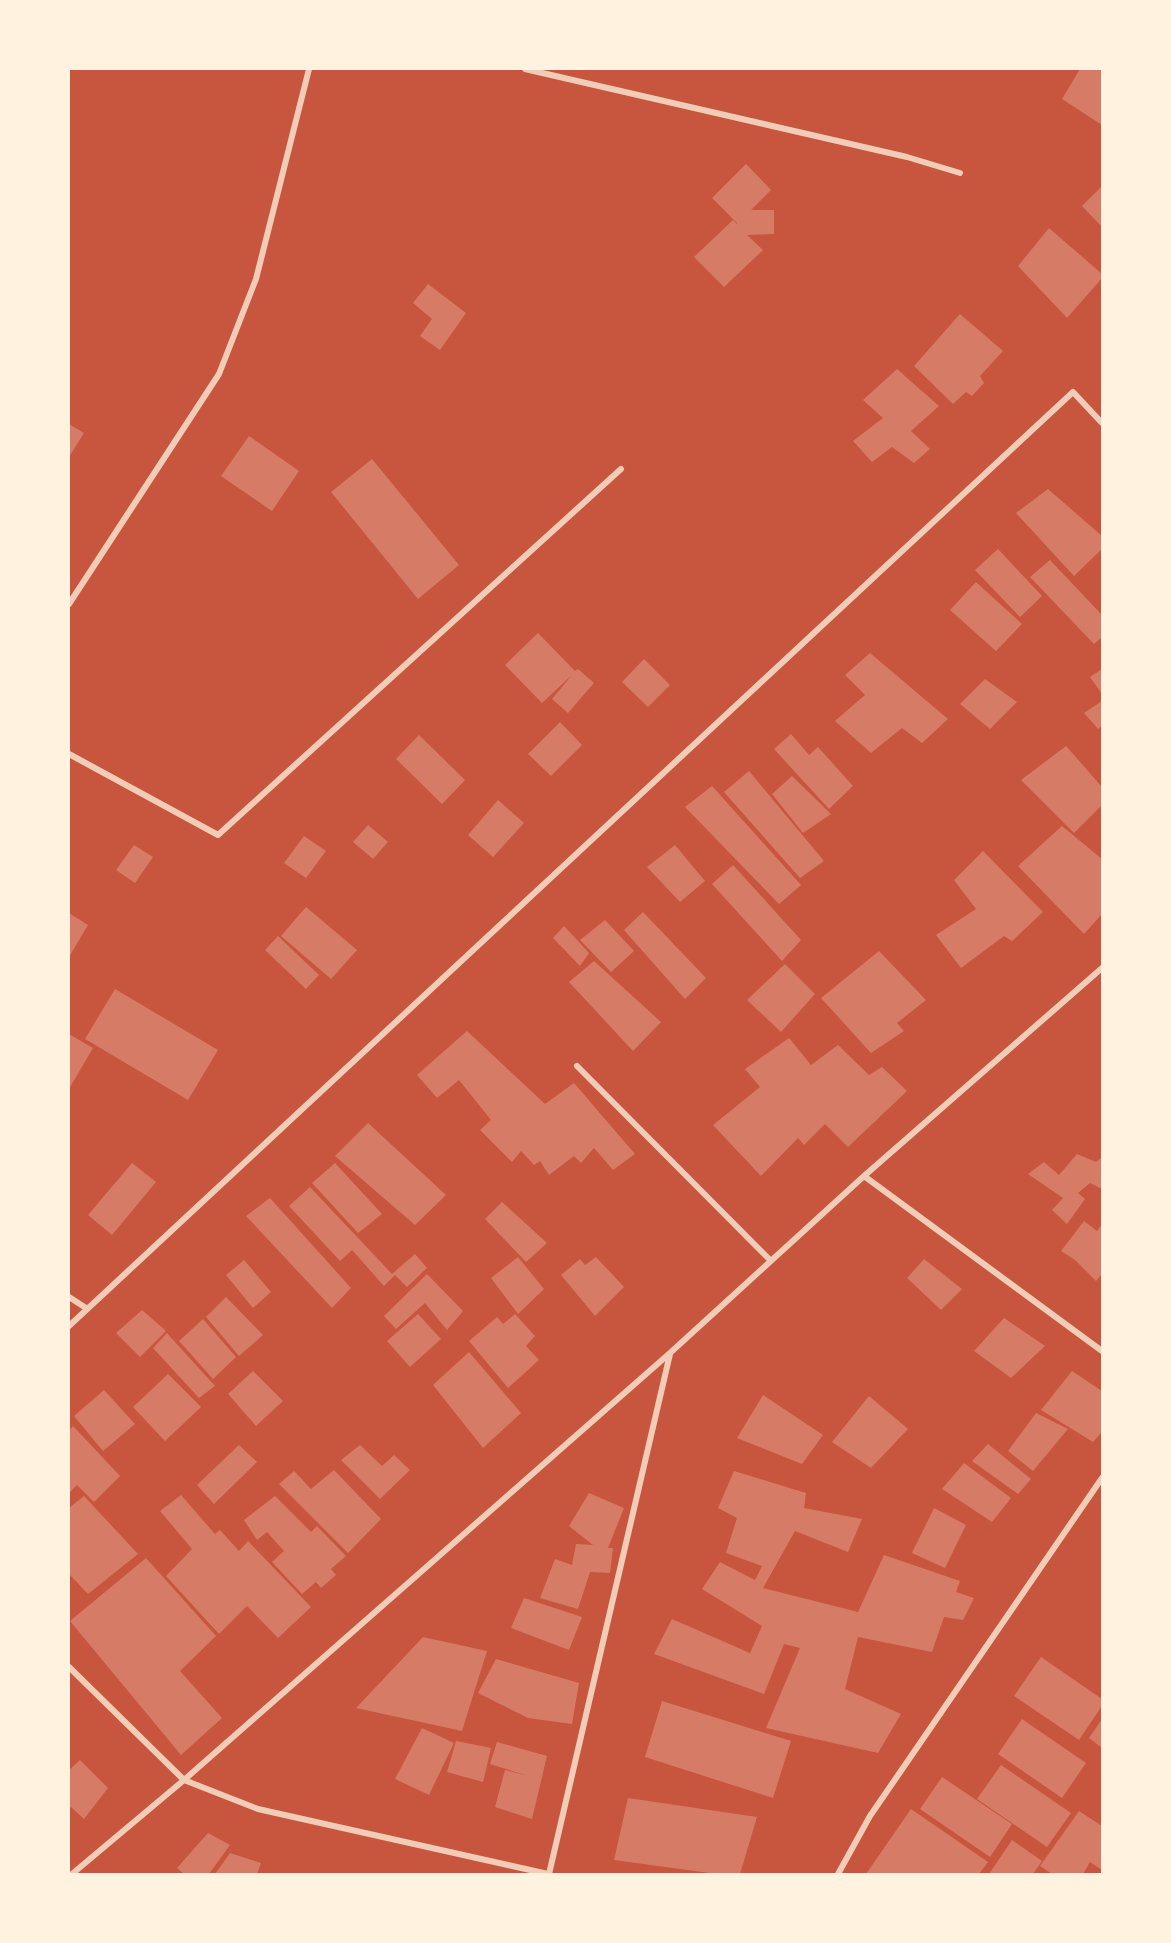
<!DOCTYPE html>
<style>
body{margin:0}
#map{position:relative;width:1171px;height:1943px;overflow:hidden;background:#c8553d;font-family:"Archivo Narrow",sans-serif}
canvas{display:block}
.frame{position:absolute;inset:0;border:70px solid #fff3e0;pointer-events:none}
</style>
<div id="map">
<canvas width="1171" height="1943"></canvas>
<div class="frame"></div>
</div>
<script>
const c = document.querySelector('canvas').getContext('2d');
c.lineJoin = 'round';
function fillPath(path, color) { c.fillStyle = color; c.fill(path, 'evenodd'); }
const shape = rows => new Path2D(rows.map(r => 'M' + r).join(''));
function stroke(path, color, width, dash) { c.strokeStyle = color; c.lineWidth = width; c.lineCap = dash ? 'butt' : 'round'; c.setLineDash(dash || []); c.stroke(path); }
fillPath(shape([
 [1080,69,1102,69,1102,125,1062,99],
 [746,164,771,190,751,210,774,210,774,234,747,235,763,250,724,287,694,257,733,220,737,224,737,223,712,198],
 [1102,186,1102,227,1082,206],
 [1049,228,1102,274,1102,278,1067,318,1018,266],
 [428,284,466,313,440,350,420,336,432,319,413,303],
 [960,314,1003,351,980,376,984,383,972,396,966,392,953,404,914,366],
 [897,369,939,406,911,431,930,449,914,463,892,447,872,462,853,441,883,418,863,400],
 [69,424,84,433,69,457],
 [249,436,299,471,272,511,221,476],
 [372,459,459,565,418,599,331,492],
 [1048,489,1102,536,1102,549,1074,576,1016,513],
 [998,549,1042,596,1020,617,975,570],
 [1050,560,1102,615,1102,637,1094,644,1030,577],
 [976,582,1022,624,996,651,950,610],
 [538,633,575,671,578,669,594,683,568,713,552,699,572,675,542,703,505,665],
 [870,653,948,719,922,743,902,728,871,753,835,721,865,695,845,675],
 [644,659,670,685,648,707,622,682],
 [1102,669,1102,694,1090,677],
 [985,679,1017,702,990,729,960,704],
 [1102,701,1102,726,1098,729,1084,713],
 [560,722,582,745,551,776,528,754],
 [791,734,809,755,818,747,853,786,829,809,774,749],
 [419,735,465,780,442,804,396,759],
 [1066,746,1102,787,1102,805,1074,833,1021,780],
 [749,771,824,861,800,878,724,792],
 [792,776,831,814,803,833,772,794],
 [712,786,801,885,779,904,685,807],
 [498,800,524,823,493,857,468,835],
 [368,825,388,842,373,859,353,842],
 [1062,826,1102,859,1102,914,1084,934,1018,866],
 [304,836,326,851,306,878,284,863],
 [134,845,153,857,135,883,116,870],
 [675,845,705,881,680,902,647,867],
 [983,851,1043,912,1012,941,1004,936,961,968,936,935,976,909,954,880],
 [733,865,801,940,782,961,712,884],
 [306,907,357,950,331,979,281,936],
 [643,912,706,978,685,999,624,930],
 [69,913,88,925,69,957],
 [605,920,634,951,611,972,580,940],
 [564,926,589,953,580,966,553,938],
 [278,936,319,975,306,989,265,950],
 [879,951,926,1000,897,1023,904,1031,871,1053,821,998],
 [594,961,661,1022,633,1051,569,982],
 [785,964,815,994,781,1032,747,1000],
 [115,989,218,1050,188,1100,85,1039],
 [467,1031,545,1104,574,1083,635,1154,613,1170,594,1148,581,1163,574,1156,549,1175,540,1161,534,1165,521,1151,512,1162,480,1130,491,1120,459,1080,437,1098,417,1075],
 [69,1034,93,1048,69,1089],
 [789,1038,811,1065,838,1045,869,1075,882,1067,907,1091,848,1147,825,1124,804,1145,798,1138,761,1176,713,1125,760,1087,745,1069],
 [368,1123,446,1195,415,1225,335,1156],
 [1077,1154,1096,1162,1102,1157,1102,1189,1090,1183,1078,1193,1085,1199,1067,1224,1052,1210,1063,1198,1028,1174,1044,1162,1059,1175],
 [132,1163,156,1182,112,1235,88,1215],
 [335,1163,382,1214,358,1233,312,1183],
 [310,1187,392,1274,415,1254,427,1268,407,1287,395,1275,384,1286,352,1250,340,1261,289,1206],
 [270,1198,351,1288,332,1308,246,1216],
 [502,1202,547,1243,526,1262,485,1219],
 [1084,1221,1097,1231,1102,1224,1102,1274,1096,1281,1075,1260,1061,1251],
 [518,1257,544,1289,518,1314,491,1278],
 [596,1257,624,1287,595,1316,561,1275,580,1259,585,1265],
 [924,1259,962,1289,941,1310,907,1278],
 [244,1260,271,1292,253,1308,226,1275],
 [427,1274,463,1311,447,1330,425,1303,396,1329,384,1316],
 [226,1297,263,1335,239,1356,206,1317],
 [142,1310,166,1331,140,1357,116,1333],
 [418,1314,441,1339,410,1367,387,1341],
 [515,1314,535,1336,526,1346,539,1360,508,1388,469,1341,497,1317,503,1324],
 [1004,1318,1045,1346,1011,1378,974,1351],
 [203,1319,236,1357,213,1379,179,1341],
 [167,1333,215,1386,199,1398,153,1348],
 [469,1352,521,1413,483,1448,433,1385],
 [253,1371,283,1401,256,1426,228,1394],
 [1072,1371,1102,1391,1102,1432,1093,1442,1041,1410],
 [168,1374,201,1407,165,1441,133,1407],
 [104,1390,135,1424,103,1451,74,1416],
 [763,1395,823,1435,802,1464,737,1438],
 [869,1396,908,1429,871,1468,832,1442],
 [1036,1413,1068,1429,1033,1471,1008,1451],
 [73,1426,120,1476,94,1502,77,1485,69,1493,69,1431],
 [988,1444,1031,1479,1018,1494,972,1461],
 [239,1445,257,1462,214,1504,197,1485],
 [360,1445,382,1466,394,1455,410,1470,380,1499,341,1460],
 [964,1463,1011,1498,992,1522,942,1489],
 [334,1470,381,1519,348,1553,279,1484,294,1471,311,1489],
 [734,1471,806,1493,804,1508,862,1519,848,1552,795,1531,763,1588,858,1612,884,1555,960,1581,956,1592,974,1598,963,1620,944,1617,932,1652,858,1637,845,1689,901,1714,878,1753,766,1728,800,1648,784,1644,764,1694,654,1654,672,1619,750,1653,762,1626,702,1589,720,1562,755,1580,762,1566,726,1553,737,1518,718,1508],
 [589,1493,624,1508,608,1548,613,1548,610,1573,590,1572,578,1609,540,1598,555,1559,572,1565,576,1544,593,1545,569,1526],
 [181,1495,215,1534,220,1530,239,1551,248,1541,311,1607,278,1638,247,1606,219,1634,166,1576,192,1549,160,1511],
 [84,1496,138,1554,88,1594,69,1574,69,1508],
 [275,1496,311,1532,317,1526,346,1556,331,1569,336,1575,321,1588,316,1582,302,1594,272,1562,284,1551,267,1532,257,1540,244,1520],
 [934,1508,966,1525,945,1568,912,1553],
 [146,1558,216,1636,180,1671,222,1718,181,1755,70,1621],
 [524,1598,582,1617,569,1650,511,1628],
 [423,1637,487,1651,462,1731,356,1708],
 [1041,1657,1102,1699,1102,1706,1079,1740,1014,1696],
 [496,1659,579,1683,572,1724,528,1718,478,1693],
 [662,1701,791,1741,773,1798,645,1757],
 [1022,1719,1086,1763,1062,1798,998,1754],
 [1102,1719,1102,1748,1089,1738],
 [422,1728,454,1743,429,1795,395,1779],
 [456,1741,491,1748,483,1782,447,1772],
 [497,1742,547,1756,532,1819,495,1807,505,1770,528,1776,490,1764],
 [80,1760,108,1788,84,1819,71,1807,69,1809,69,1770],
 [1001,1765,1071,1813,1047,1847,977,1799],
 [942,1777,1012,1824,990,1857,920,1809],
 [628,1798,757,1817,740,1874,717,1874,614,1860],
 [911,1809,988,1862,979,1874,866,1874],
 [1079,1811,1102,1826,1102,1870,1090,1862,1083,1874,1052,1874,1040,1866],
 [208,1833,230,1845,209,1874,184,1874,177,1868],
 [1012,1840,1042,1861,1033,1874,989,1874],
 [230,1853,261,1863,257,1874,215,1874]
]), '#d67c66');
stroke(shape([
 [525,69,907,157,960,173],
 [69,604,219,374,256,279,309,69],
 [69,754,218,835,621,469],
 [577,1066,770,1260],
 [864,1176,1102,1351],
 [69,1297,86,1308],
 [69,1326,1073,392,1102,423],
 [69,1667,184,1780,258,1809,548,1874],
 [72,1874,184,1780,670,1353,864,1176,1102,968],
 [549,1874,670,1354],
 [838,1874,870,1816,1102,1478]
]), '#f1ccb7', 6);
</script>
